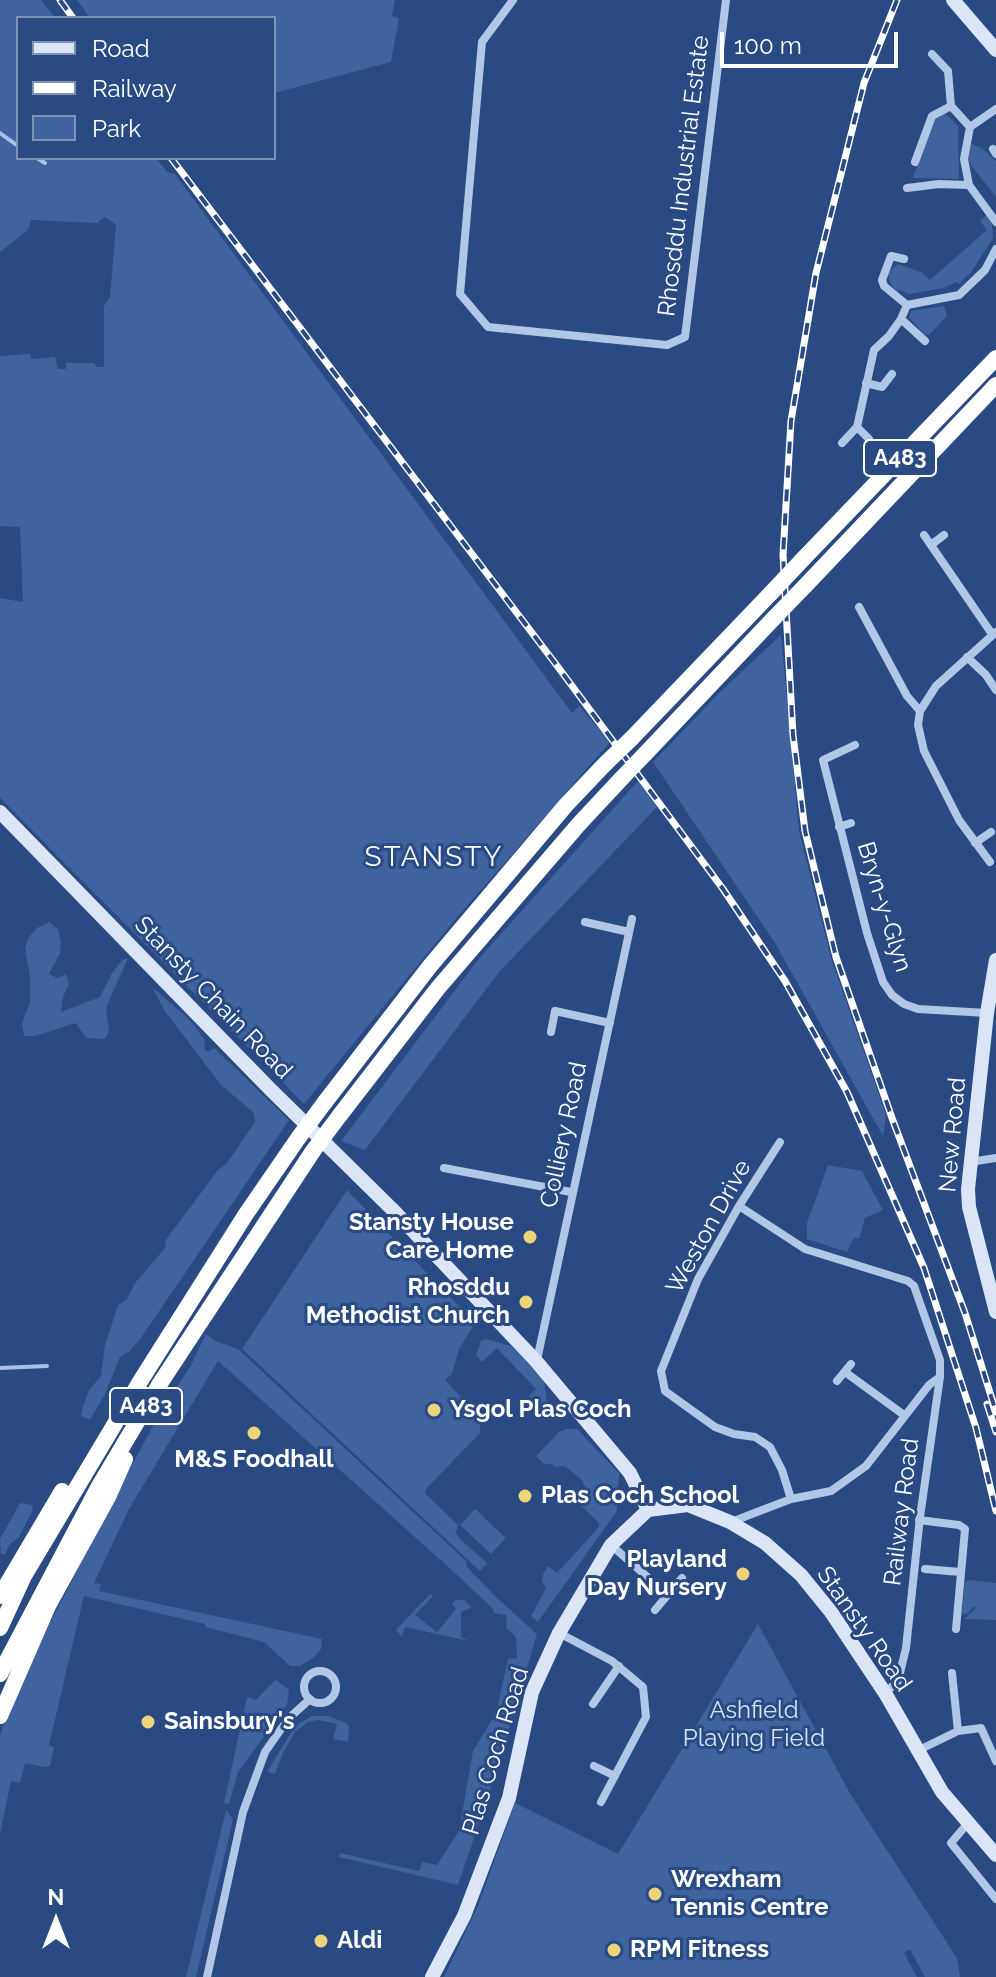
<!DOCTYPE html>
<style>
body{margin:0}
#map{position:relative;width:996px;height:1977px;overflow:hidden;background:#294a83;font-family:Raleway,sans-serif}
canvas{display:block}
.legend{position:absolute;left:16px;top:16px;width:260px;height:144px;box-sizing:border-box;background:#294a83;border:2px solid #7f92b5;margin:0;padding:10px 14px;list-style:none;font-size:24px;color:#fff}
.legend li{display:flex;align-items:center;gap:16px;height:40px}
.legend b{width:40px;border:2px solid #7f92b5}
.north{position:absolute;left:16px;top:1881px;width:80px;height:80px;-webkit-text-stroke:6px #294a83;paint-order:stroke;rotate:0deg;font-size:22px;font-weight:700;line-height:32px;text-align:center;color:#fff}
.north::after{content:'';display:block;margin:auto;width:28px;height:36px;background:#fff;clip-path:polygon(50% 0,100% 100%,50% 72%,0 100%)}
.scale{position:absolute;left:720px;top:32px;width:178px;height:36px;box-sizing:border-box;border:4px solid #fff;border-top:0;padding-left:10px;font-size:24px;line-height:28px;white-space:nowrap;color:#fff;-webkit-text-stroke:6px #294a83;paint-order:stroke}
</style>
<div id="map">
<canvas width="996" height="1977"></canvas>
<ul class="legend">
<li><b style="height:10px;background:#dce5f6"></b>Road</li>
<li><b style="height:10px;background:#fff"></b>Railway</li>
<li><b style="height:22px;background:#3e639f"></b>Park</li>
</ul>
<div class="north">N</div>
<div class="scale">100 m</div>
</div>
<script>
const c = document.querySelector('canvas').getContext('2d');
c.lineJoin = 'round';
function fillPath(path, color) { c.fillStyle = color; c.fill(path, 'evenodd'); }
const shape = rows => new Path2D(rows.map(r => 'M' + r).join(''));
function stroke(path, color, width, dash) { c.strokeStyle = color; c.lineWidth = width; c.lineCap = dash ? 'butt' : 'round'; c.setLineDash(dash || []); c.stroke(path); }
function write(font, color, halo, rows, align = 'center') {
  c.font = font + ' Raleway,sans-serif'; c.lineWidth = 6; c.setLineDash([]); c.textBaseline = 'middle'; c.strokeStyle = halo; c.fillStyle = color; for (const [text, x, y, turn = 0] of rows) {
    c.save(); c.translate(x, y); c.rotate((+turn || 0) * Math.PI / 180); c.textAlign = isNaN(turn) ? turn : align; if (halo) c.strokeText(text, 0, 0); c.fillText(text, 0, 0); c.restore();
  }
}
fillPath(shape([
 [0,0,41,0,56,18,18,18,18,158,156,158,167,172,175,174,572,713,579,706,610,742,453,922,304,1104,0,798,0,598,23,602,20,527,0,526,0,356,30,354,31,359,55,357,58,369,66,369,66,363,94,363,97,367,104,367,104,306,110,297,116,225,105,217,97,223,31,220,28,230,0,252],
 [77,0,395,0,392,16,399,18,391,62,274,93,274,18,90,18],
 [945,113,958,126,959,179,913,178,932,124,936,117],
 [971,144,982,148,996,161,996,197,970,164,968,156],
 [988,214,992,223,993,238,972,271,959,284,957,282,943,288,909,294,900,290,898,292,891,285,888,273,898,264,921,272,930,280,987,230,980,221],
 [944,306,947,316,929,335,924,334,909,317,911,311],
 [781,635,799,831,831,958,886,1115,883,1136,775,943,653,762,721,691],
 [639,780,658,806,499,972,365,1150,341,1141,481,956],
 [49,922,58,929,61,942,60,953,49,974,57,978,66,974,69,984,63,997,61,1012,100,997,112,973,122,960,128,958,106,1008,109,1031,105,1039,86,1038,76,1023,35,1036,24,1036,22,1023,30,1002,30,978,25,948,28,938,37,928],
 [152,987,189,1019,205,1040,204,1048,208,1052,214,1048,289,1120,141,1338,130,1351,120,1357,105,1394,90,1420,81,1416,83,1406,89,1390,101,1376,105,1345,118,1305,127,1299,135,1283,166,1247,165,1241,218,1170,227,1163,255,1122,254,1113,221,1085,164,1010],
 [828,1165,862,1171,883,1210,865,1218,859,1239,854,1238,847,1252,807,1239,807,1223],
 [347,1190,475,1323,459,1349,452,1374,445,1380,480,1417,480,1433,426,1489,425,1493,458,1525,456,1532,458,1537,487,1563,480,1571,242,1349],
 [206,1334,215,1341,238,1349,466,1561,467,1567,497,1598,537,1634,497,1770,458,1885,339,1857,340,1853,419,1871,422,1862,437,1865,459,1831,473,1751,496,1713,508,1659,517,1658,516,1637,507,1629,506,1615,494,1613,493,1609,454,1572,218,1361,129,1509,94,1583,101,1584,99,1591,322,1639,321,1649,313,1658,300,1666,290,1666,264,1642,205,1627,205,1624,84,1596,49,1745,54,1747,50,1766,44,1767,25,1763,20,1783,11,1781,0,1834,0,1736,10,1701,119,1489,161,1411,190,1367],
 [486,1339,511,1346,544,1378,547,1401,544,1408,527,1411,524,1408,525,1400,536,1389,497,1348,482,1362,476,1355,481,1341],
 [567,1429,577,1429,619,1473,617,1511,538,1622,531,1616,546,1588,542,1581,543,1574,548,1566,557,1573,599,1527,599,1523,578,1503,587,1491,582,1480,565,1466,554,1467,552,1464,544,1464,536,1456,559,1432],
 [20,1503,32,1505,33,1510,19,1537,10,1544,5,1554,1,1554,0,1539],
 [475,1509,506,1538,491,1554,460,1525],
 [970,1580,996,1583,996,1620,964,1619,976,1608,974,1606,968,1613,962,1614,965,1582],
 [430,1594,433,1596,415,1615,437,1632,456,1609,452,1604,456,1600,464,1600,472,1607,461,1612,461,1637,469,1641,405,1627,402,1637,396,1630],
 [758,1624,851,1795,957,1958,960,1977,925,1977,910,1949,904,1953,917,1977,444,1977,478,1906,515,1803,618,1854],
 [275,1680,289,1689,287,1705,238,1772,229,1804,224,1803,247,1697,256,1700],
 [312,1716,328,1716,344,1722,349,1726,348,1742,333,1739,337,1724,318,1720,308,1722,295,1732,283,1753,275,1774,267,1772,292,1731,298,1724],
 [226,1810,233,1819,196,1977,186,1977]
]), '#3e639f');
stroke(shape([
 [0,133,18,146],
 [37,158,45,163],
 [0,1368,47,1366]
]), '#a7c0e7', 4);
stroke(shape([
 [513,0,482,42,460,294,488,327,667,345,685,337,726,0],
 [932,54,948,71,951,106,970,127],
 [996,109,970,127,964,159,969,185,996,222],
 [993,149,996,154],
 [915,162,932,116,951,106],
 [907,188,939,184,969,185],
 [904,259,891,256,882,280,884,286,907,305],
 [901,319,925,341],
 [866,383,882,387,892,374],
 [869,439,857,427,874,350,889,336,901,319,907,305,959,295,985,270,996,249],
 [842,443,857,427],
 [924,535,992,634],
 [931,545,944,535],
 [859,607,907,696,920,711],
 [967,657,986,675,996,690],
 [855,745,823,760,867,933,883,982,892,995,904,1004,918,1009,987,1013],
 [839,827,851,823],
 [975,843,991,832],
 [990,862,959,820,924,751,918,725,920,711,936,686,996,632],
 [585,922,629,932],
 [551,1032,555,1011,610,1023],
 [780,1142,739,1206,698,1279,661,1371,665,1391,715,1427,734,1434,755,1437,770,1447,782,1470,791,1499],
 [970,1162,996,1158],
 [444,1168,571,1192],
 [739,1206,805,1249,908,1281,914,1286,940,1360,940,1377,920,1517,906,1648,898,1681,885,1693],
 [537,1360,632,919],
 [845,1372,904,1415],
 [837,1381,851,1364],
 [919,1520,959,1525,965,1529,956,1629],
 [731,1522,791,1499,831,1491,866,1466,929,1385,940,1377],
 [611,1545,668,1595],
 [925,1569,960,1572],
 [655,1610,682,1578],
 [559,1633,612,1661,643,1687,646,1717,601,1802],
 '304 1687a16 16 0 1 1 32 0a16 16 0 1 1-32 0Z',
 [952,1673,958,1731],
 [593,1704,619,1666],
 [917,1751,958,1731,981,1728,996,1761],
 [594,1766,615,1776],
 [968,1823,951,1843,996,1899],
 [207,1977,243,1812,265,1752,288,1719,310,1699]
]), '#b2c6e6', 8);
stroke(shape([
 [953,0,996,50],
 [0,812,270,1089,396,1213,536,1361,630,1473,648,1510],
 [996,960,987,1013,968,1189,969,1207,996,1312],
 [648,1510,688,1505,730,1522,765,1543,801,1575,831,1612,885,1693,942,1792,996,1855],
 [432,1977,464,1916,509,1798,532,1692,559,1633,611,1545,648,1510]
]), '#dce5f6', 14);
stroke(shape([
 [804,558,996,358],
 [805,586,996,385],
 [631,739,771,593],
 [645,754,774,618],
 [325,1102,430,966,566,805,605,764],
 [340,1115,438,988,579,824,621,779],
 [0,1596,62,1491],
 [0,1628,24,1576,141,1380,246,1214,299,1137],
 [0,1674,99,1486,159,1385,313,1151],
 [0,1716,48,1606,108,1497,125,1459]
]), '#fff', 16);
const rail = shape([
 [60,0,73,18],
 [897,0,864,83,816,273,791,421,783,555,793,735,805,831,836,957,892,1118,965,1313,996,1412],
 [171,158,558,667,723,889,785,981,847,1092,924,1268,976,1428,996,1511],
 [987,1404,996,1432]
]);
stroke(rail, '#fff', 7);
stroke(rail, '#294a83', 4, [12]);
stroke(shape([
 [771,593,804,558],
 [774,618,805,586],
 [605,764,631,739],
 [621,779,645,754],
 [299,1137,325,1102],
 [313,1151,340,1115]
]), '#fff', 16);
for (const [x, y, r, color] of [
 [530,1237,8,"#edd479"],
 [526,1302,8,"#edd479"],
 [434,1410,8,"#edd479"],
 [254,1433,8,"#edd479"],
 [525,1496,8,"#edd479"],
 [743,1574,8,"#edd479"],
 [148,1722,8,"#edd479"],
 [655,1894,8,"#edd479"],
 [321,1941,8,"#edd479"],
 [614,1950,8,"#edd479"]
]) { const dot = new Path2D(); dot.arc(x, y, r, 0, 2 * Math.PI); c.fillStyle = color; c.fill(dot); stroke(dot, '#294a83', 3); }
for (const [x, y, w] of [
 [900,458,72],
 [146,1406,72]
]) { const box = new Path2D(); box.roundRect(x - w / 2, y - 18, w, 36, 6); c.fillStyle = '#294a83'; c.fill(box); stroke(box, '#fff', 2); }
write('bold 22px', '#fff', null, [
 ["A483",900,458],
 ["A483",146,1406]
]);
write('24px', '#fff', '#294a83', [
 ["Rhosddu Industrial Estate",684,176,-83],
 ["Bryn-y-Glyn",884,907,73],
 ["Stansty Chain Road",213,998,46],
 ["Colliery Road",564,1135,-78],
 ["New Road",953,1135,-85],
 ["Weston Drive",709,1227,-61],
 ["Railway Road",902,1512,-83],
 ["Stansty Road",864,1629,55],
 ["Plas Coch Road",496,1751,-73]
]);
write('bold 24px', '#fff', '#294a83', [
 ["Stansty House",514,1223,"right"],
 ["Care Home",514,1251,"right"],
 ["Rhosddu",510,1288,"right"],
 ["Methodist Church",510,1316,"right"],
 ["Ysgol Plas Coch",450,1410],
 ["M&S Foodhall",254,1460,"center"],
 ["Plas Coch School",541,1496],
 ["Playland",727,1560,"right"],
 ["Day Nursery",727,1588,"right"],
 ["Sainsbury's",164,1722],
 ["Wrexham",671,1880],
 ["Tennis Centre",671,1908],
 ["Aldi",337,1941],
 ["RPM Fitness",630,1950]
], 'left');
write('24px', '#d5e2f5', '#294a83', [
 ["Ashfield",754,1711],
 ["Playing Field",754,1739]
]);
c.letterSpacing = '2px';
write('28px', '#fff', '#294a83', [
 ["STANSTY",434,858]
]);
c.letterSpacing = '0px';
</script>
